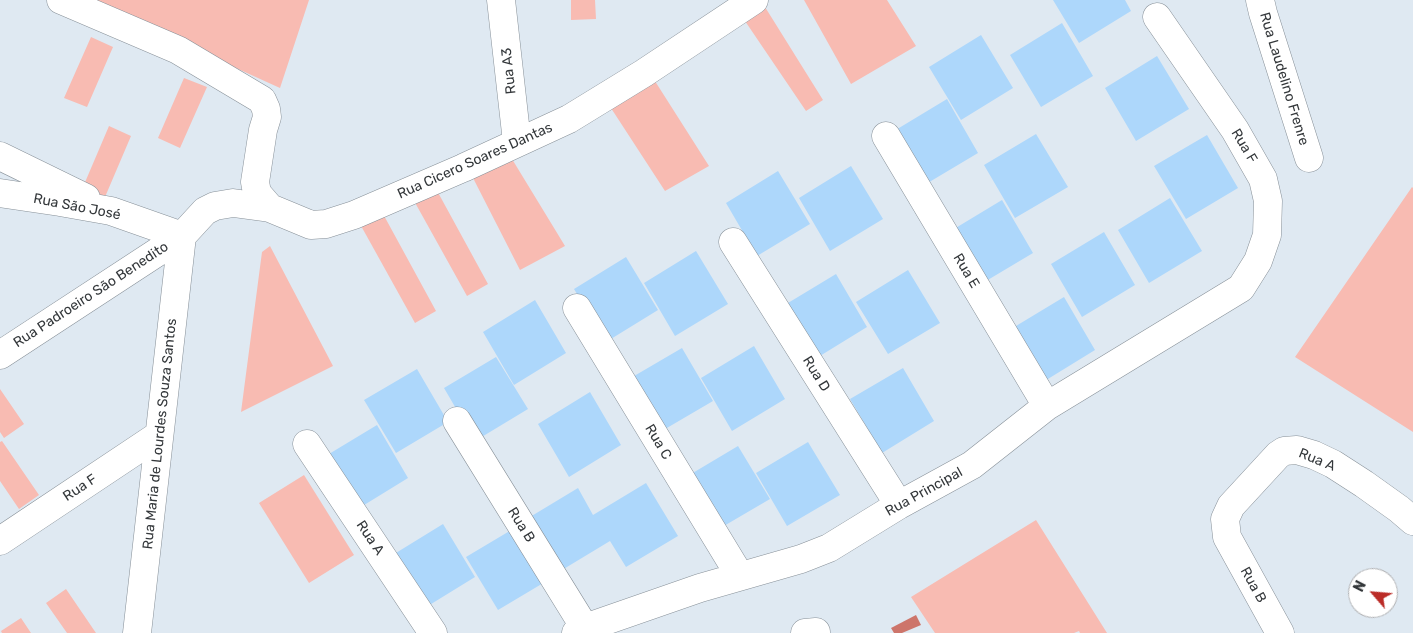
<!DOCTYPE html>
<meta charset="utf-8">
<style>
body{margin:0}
#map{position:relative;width:1413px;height:633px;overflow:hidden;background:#dfe9f2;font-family:Rubik,sans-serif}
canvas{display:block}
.north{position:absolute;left:1348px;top:568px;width:50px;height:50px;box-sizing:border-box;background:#fff;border:1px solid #aeafb1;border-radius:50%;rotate:297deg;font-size:14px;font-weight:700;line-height:20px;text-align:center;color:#34383b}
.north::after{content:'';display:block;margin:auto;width:18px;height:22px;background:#bb2c27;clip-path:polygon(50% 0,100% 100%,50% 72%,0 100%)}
</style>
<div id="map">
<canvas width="1413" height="633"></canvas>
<div class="north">N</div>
</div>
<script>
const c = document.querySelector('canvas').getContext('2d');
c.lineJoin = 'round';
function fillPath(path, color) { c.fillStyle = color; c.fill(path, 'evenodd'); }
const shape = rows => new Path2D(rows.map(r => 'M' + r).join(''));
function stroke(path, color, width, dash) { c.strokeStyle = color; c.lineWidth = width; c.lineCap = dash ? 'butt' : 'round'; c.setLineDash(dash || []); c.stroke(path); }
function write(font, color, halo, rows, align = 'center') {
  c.font = font + ' Rubik,sans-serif'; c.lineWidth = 4; c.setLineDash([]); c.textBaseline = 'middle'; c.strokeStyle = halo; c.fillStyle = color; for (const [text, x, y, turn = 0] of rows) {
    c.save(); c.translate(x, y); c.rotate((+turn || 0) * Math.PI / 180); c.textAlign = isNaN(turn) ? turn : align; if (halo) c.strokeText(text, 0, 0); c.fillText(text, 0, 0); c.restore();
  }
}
fillPath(shape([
 [86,0,309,0,280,88],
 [571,0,595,0,596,19,571,20],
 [804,0,887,0,916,46,851,84],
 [765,7,823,100,806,111,745,21],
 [91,37,113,47,87,107,64,98],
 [184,78,207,87,180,148,158,138],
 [653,78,709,166,665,191,609,105],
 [109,126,131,136,105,197,83,187],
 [512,159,565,246,520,270,472,176],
 [435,187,488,284,467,296,413,199],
 [1412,187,1413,188,1413,432,1295,357],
 [382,212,436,311,415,323,360,224],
 [270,246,333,366,241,412,262,252],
 [0,389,24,424,4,438,0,432],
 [2,441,39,495,19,509,0,481,0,442],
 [304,475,354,555,309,583,259,503],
 [1036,520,1107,633,1080,633,1079,631,1074,633,935,633,911,597],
 [66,589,96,633,67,633,46,603],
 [21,618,31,633,2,633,1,631]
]), '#f8bbb2');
fillPath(shape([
 [916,615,921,625,902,633,894,633,891,628]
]), '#cd756b');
fillPath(shape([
 [1053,0,1125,0,1131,11,1079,43],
 [1062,23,1093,76,1041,107,1010,55],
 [981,35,1013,88,961,120,929,67],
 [1157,56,1189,109,1136,141,1105,88],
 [947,99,978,153,926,184,894,131],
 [1036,134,1068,187,1015,218,984,165],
 [1207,135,1238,188,1186,219,1154,166],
 [851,166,883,219,830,251,799,198],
 [778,171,810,224,757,256,726,203],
 [1170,198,1202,251,1149,283,1118,230],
 [1002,200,1033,253,981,284,949,232],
 [1104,232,1135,285,1082,317,1051,264],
 [696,251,728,304,675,336,644,283],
 [626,257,658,310,606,342,574,289],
 [908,270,940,323,888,354,856,302],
 [836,274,867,327,815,359,783,306],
 [1064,297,1095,350,1043,382,1011,329],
 [535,300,566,353,514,385,483,332],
 [754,346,785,399,732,431,701,378],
 [682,348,713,401,660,432,629,379],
 [496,357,528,409,475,441,444,388],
 [903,368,934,421,882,453,850,399],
 [417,369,448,422,396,453,364,400],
 [590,392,621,445,569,477,538,424],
 [377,425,408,478,356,510,324,457],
 [808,442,840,495,787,526,756,473],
 [738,446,770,499,717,530,686,477],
 [646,483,678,536,626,567,610,541,557,573,525,520,578,488,593,515],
 [443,524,475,577,423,609,391,556],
 [518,526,550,579,498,610,466,557]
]), '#add7fb');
const minor = shape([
 [61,0,178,50,262,100,266,109,267,117,263,130,255,182,257,193,270,208],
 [501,0,517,142],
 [1260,0,1263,13,1309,158],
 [886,136,1047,406],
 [0,156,86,198],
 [0,193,60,202,111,211,182,236],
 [733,242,899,505],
 [577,308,740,576],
 [0,355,182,236,205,211,215,206,233,203,270,208,311,225,326,224,354,215,463,168,569,119,644,73,754,0],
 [457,421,585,628],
 [307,444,433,633],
 [0,541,159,435],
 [137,633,182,236],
 [576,633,585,628,700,588,801,559,829,548,899,505,972,465,1047,406,1241,288,1258,261,1267,235,1268,201,1263,179,1235,130,1157,17],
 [805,633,816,632,816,633],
 [1280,633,1227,537,1225,519,1231,506,1278,455,1284,451,1297,450,1314,455,1333,464,1364,484,1399,509,1413,521]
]);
stroke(minor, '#879098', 29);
stroke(minor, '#fff', 28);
write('14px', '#34383b', '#fff', [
 ["Rua A3",509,71,-96],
 ["Rua Laudelino Frenre",1284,79,73],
 ["Rua F",1244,146,59],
 ["Rua Cicero Soares Dantas",475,161,-24],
 ["Rua São José",77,207,11],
 ["Rua E",966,271,59],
 ["Rua Padroeiro São Benedito",91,295,-33],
 ["Rua D",816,374,58],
 ["Rua Maria de Lourdes Souza Santos",160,434,-84],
 ["Rua C",658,442,59],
 ["Rua A",1317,460,22],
 ["Rua F",80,488,-33],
 ["Rua Principal",924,492,-29],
 ["Rua B",521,525,58],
 ["Rua A",370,538,56],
 ["Rua B",1253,585,61]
]);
</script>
